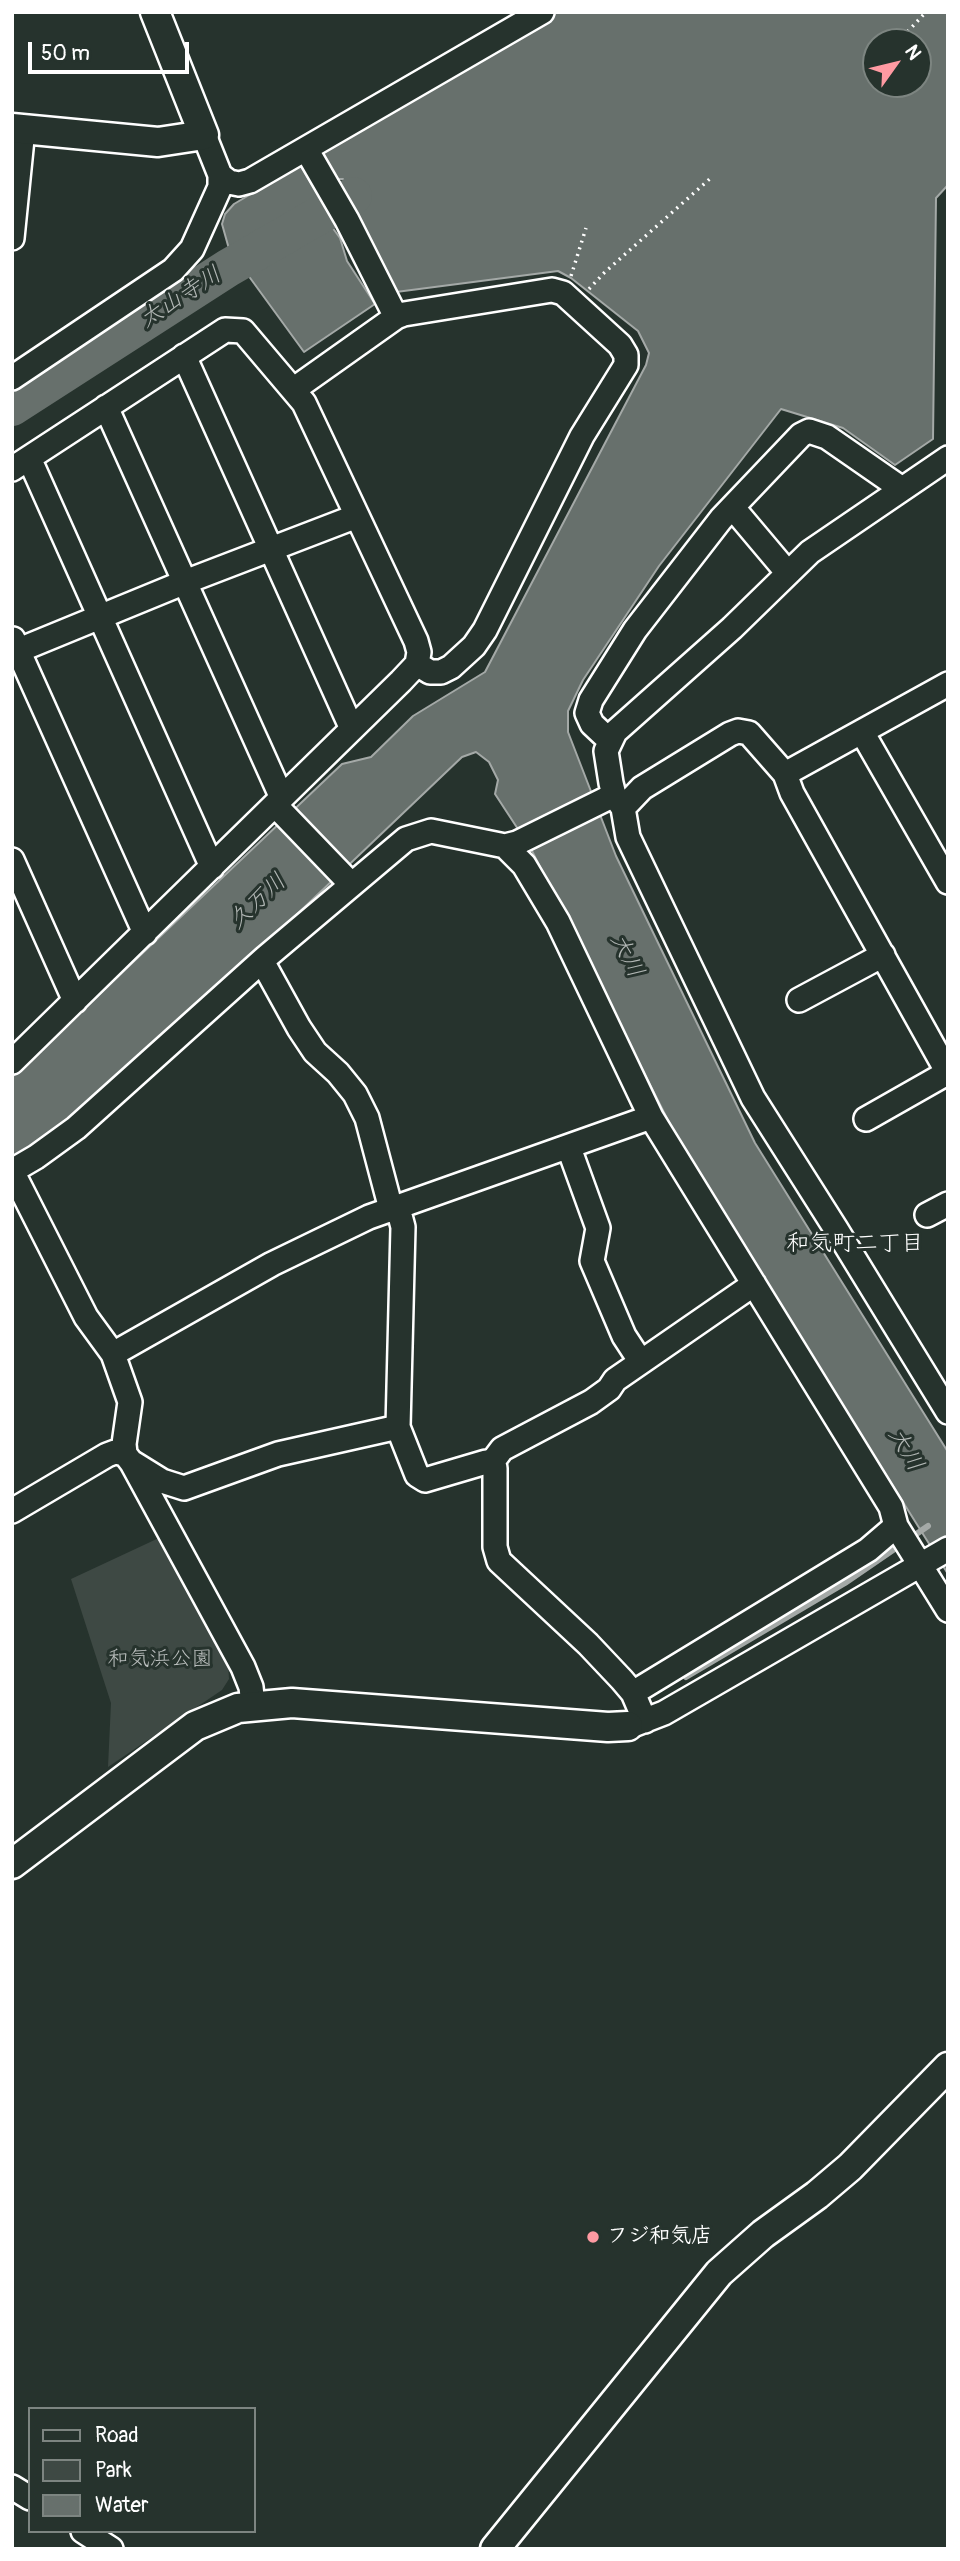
<!DOCTYPE html>
<meta charset="utf-8">
<style>
body{margin:0}
#map{position:relative;width:960px;height:2561px;overflow:hidden;background:#26332d;font-family:Pangolin,sans-serif}
canvas{display:block}
.frame{position:absolute;inset:0;border:14px solid #fff;pointer-events:none}
.legend{position:absolute;left:28px;top:2407px;width:228px;height:126px;box-sizing:border-box;background:#26332d;border:2px solid #7d8581;margin:0;padding:9px 12px;list-style:none;font-size:21px;color:#fff}
.legend li{display:flex;align-items:center;gap:14px;height:35px}
.legend b{width:35px;border:2px solid #7d8581}
.north{position:absolute;left:862px;top:28px;width:70px;height:70px;box-sizing:border-box;background:#26332d;border:2px solid #7d8581;border-radius:50%;rotate:56deg;font-size:19px;font-weight:700;line-height:28px;text-align:center;color:#fff}
.north::after{content:'';display:block;margin:auto;width:24px;height:32px;background:#ff9aa2;clip-path:polygon(50% 0,100% 100%,50% 72%,0 100%)}
.scale{position:absolute;left:28px;top:42px;width:161px;height:32px;box-sizing:border-box;border:4px solid #fff;border-top:0;padding-left:9px;font-size:21px;line-height:24px;white-space:nowrap;color:#fff;-webkit-text-stroke:5px #26332d;paint-order:stroke}
</style>
<div id="map">
<canvas width="960" height="2561"></canvas>
<div class="frame"></div>
<ul class="legend">
<li><b style="height:9px;background:#26332d"></b>Road</li>
<li><b style="height:19px;background:#3e4944"></b>Park</li>
<li><b style="height:19px;background:#67706c"></b>Water</li>
</ul>
<div class="north">N</div>
<div class="scale">50 m</div>
</div>
<script>
const c = document.querySelector('canvas').getContext('2d');
c.lineJoin = 'round';
function fillPath(path, color) { c.fillStyle = color; c.fill(path, 'evenodd'); }
const shape = rows => new Path2D(rows.map(r => 'M' + r).join(''));
function stroke(path, color, width, dash) { c.strokeStyle = color; c.lineWidth = width; c.lineCap = dash ? 'butt' : 'round'; c.setLineDash(dash || []); c.stroke(path); }
function write(font, color, halo, rows, align = 'center') {
  c.font = font + ' Pangolin,"Klee One",sans-serif'; c.lineWidth = 6; c.setLineDash([]); c.textBaseline = 'middle'; c.strokeStyle = halo; c.fillStyle = color; for (const [text, x, y, turn = 0] of rows) {
    c.save(); c.translate(x, y); c.rotate((+turn || 0) * Math.PI / 180); c.textAlign = isNaN(turn) ? turn : align; if (halo) c.strokeText(text, 0, 0); c.fillText(text, 0, 0); c.restore();
  }
}
fillPath(shape([
 [161,1537,228,1663,229,1679,222,1690,108,1767,111,1703,71,1579]
]), '#3e4944');
const water = shape([
 [558,12,948,12,948,185,936,198,933,439,895,465,843,428,781,409,659,566,583,680,568,711,568,732,616,856,755,1143,948,1452,948,1574,685,1154,531,849,495,794,498,780,489,762,476,752,462,757,185,1021,45,1139,12,1158,12,1077,342,764,371,757,413,716,485,672,646,365,649,353,638,331,571,278,558,271,396,292,352,216,361,209,343,179,333,179,319,154,558,12],
 [876,42,918,42,918,84,876,84,876,42],
 [300,165,320,198,325,196,338,222,332,227,340,238,347,261,375,304,304,352,229,249,222,224,225,214,234,204,300,165]
]);
fillPath(water, '#67706c');
stroke(water, '#a4a9a7', 2);
stroke(shape([
 [686,1677,845,1583,928,1526]
]), '#a4a9a7', 6);
stroke(shape([
 [12,407,228,268,353,196]
]), '#67706c', 38);
const minor = shape([
 [306,149,347,220,396,317],
 [220,175,229,182,239,184,250,181,542,12],
 [12,238,23,129],
 [184,356,352,729],
 [12,378,173,270,192,249,220,187,220,175,204,135],
 [293,390,396,317,404,314,552,290,563,293,620,345,626,355,626,365,582,436,485,630,474,646,451,667,441,672,430,672,417,664],
 [106,407,282,798],
 [29,458,212,867],
 [948,458,810,552,732,628,615,732,606,751,611,783,614,795,623,808,628,837,753,1098,836,1229,948,1412],
 [12,469,225,330,243,331,304,403,416,641,419,652,417,664,401,681,12,1062],
 [739,515,787,572],
 [13,639,145,933],
 [12,653,185,582,357,516],
 [862,732,948,882],
 [609,740,592,724,587,713,591,700,635,630,721,519,801,435,809,431,827,437,902,489],
 [785,774,792,793,948,1073],
 [275,805,351,884],
 [623,808,642,788,730,734,738,731,749,733,785,774,948,684],
 [505,846,524,865,558,922,651,1117,891,1507,896,1526,948,1610],
 [12,860,75,1001],
 [262,961,299,1028,315,1052,338,1073,355,1094,367,1118,391,1209],
 [799,1000,883,955],
 [866,1119,947,1073],
 [569,1148,598,1228,592,1261,624,1336,641,1362],
 [12,1171,36,1157,76,1128,265,958,406,839,431,831,505,846,517,843,614,795],
 [12,1171,86,1317,113,1354,130,1402,124,1444,125,1454,132,1463,243,1667,251,1687,253,1705],
 [398,1208,403,1227,398,1427,417,1475,425,1480,486,1462,495,1468,495,1547,499,1561,588,1644,622,1680,633,1693,645,1721],
 [927,1215,948,1204],
 [113,1354,272,1264,369,1217,651,1117],
 [133,1463,162,1481,184,1488,278,1454,398,1427],
 [490,1465,502,1449,591,1402,609,1389,615,1380,754,1284],
 [12,1511,107,1455,115,1452,125,1454],
 [633,1693,868,1550,896,1526],
 [633,1725,664,1713,948,1549],
 [12,2487,30,2498],
 [83,2531,111,2549]
]);
const tertiary = shape([
 [12,128,158,142,204,135,155,12],
 [12,1864,195,1726,238,1708,292,1703,608,1727,628,1726],
 [495,2549,719,2273,763,2234,817,2195,850,2167,948,2067]
]);
stroke(minor, '#fff', 28);
stroke(tertiary, '#fff', 33);
stroke(shape([
 [898,42,926,12],
 [571,276,586,228],
 [589,289,604,273,713,176]
]), '#fff', 3.5, [2, 5]);
stroke(minor, '#26332d', 23);
stroke(tertiary, '#26332d', 28);
for (const [x, y, r, color] of [
 [593,2237,7,"#ff9aa2"]
]) { const dot = new Path2D(); dot.arc(x, y, r, 0, 2 * Math.PI); c.fillStyle = color; c.fill(dot); stroke(dot, '#26332d', 2.5); }
write('21px', '#bbbfbe', '#26332d', [
 ["和気浜公園",160,1660]
]);
write('bold 21px', '#fff', '#26332d', [
 ["フジ和気店",607,2237]
], 'left');
write('italic 23px', '#b3b8b6', '#26332d', [
 ["太山寺川",181,298,-33],
 ["久万川",258,902,-43],
 ["大川",626,956,63],
 ["大川",905,1450,59]
]);
write('23px', '#fff', '#26332d', [
 ["和気町二丁目",855,1244]
]);
</script>
